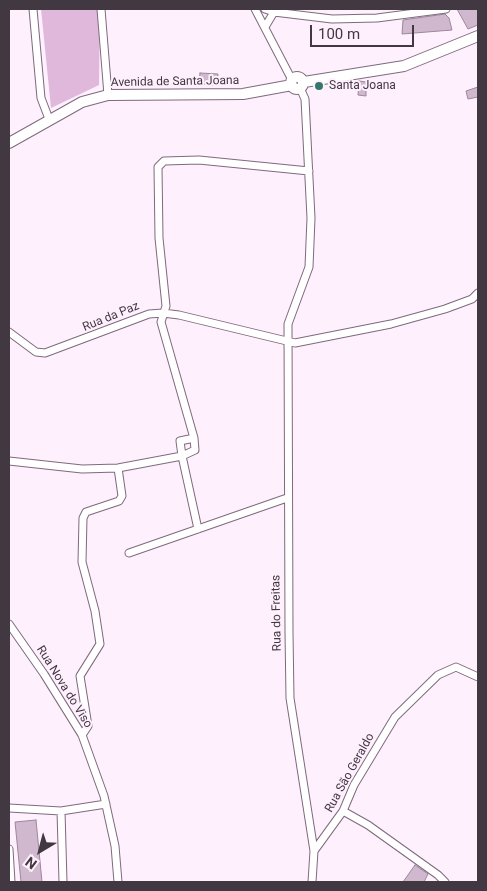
<!DOCTYPE html>
<meta charset="utf-8">
<style>
body{margin:0}
#map{position:relative;width:487px;height:891px;overflow:hidden;background:#fff0fe;font-family:Roboto,sans-serif}
canvas{display:block}
.frame{position:absolute;inset:0;border:10px solid #423841;pointer-events:none}
.north{position:absolute;left:15px;top:826px;width:50px;height:50px;-webkit-text-stroke:4px #fff0fe;paint-order:stroke;rotate:217deg;font-size:14px;font-weight:700;line-height:20px;text-align:center;color:#423841}
.north::after{content:'';display:block;margin:auto;width:18px;height:22px;background:#423841;clip-path:polygon(50% 0,100% 100%,50% 72%,0 100%)}
.scale{position:absolute;left:310px;top:25px;width:104px;height:22px;box-sizing:border-box;border:2px solid #423841;border-top:0;padding-left:6px;font-size:15px;line-height:18px;white-space:nowrap;color:#423841;-webkit-text-stroke:4px #fff0fe;paint-order:stroke}
</style>
<div id="map">
<canvas width="487" height="891"></canvas>
<div class="frame"></div>
<div class="north">N</div>
<div class="scale">100 m</div>
</div>
<script>
const c = document.querySelector('canvas').getContext('2d');
c.lineJoin = 'round';
function fillPath(path, color) { c.fillStyle = color; c.fill(path, 'evenodd'); }
const shape = rows => new Path2D(rows.map(r => 'M' + r).join(''));
function stroke(path, color, width, dash) { c.strokeStyle = color; c.lineWidth = width; c.lineCap = dash ? 'butt' : 'round'; c.setLineDash(dash || []); c.stroke(path); }
function write(font, color, halo, rows, align = 'center') {
  c.font = font + ' Roboto,sans-serif'; c.lineWidth = 4; c.setLineDash([]); c.textBaseline = 'middle'; c.strokeStyle = halo; c.fillStyle = color; for (const [text, x, y, turn = 0] of rows) {
    c.save(); c.translate(x, y); c.rotate((+turn || 0) * Math.PI / 180); c.textAlign = isNaN(turn) ? turn : align; if (halo) c.strokeText(text, 0, 0); c.fillText(text, 0, 0); c.restore();
  }
}
fillPath(shape([
 [41,9,100,9,99,85,51,108]
]), '#dfb8dc');
const building = shape([
 [457,9,478,9,478,25,468,29,457,9],
 [445,14,449,18,452,30,402,34,403,20,445,14],
 [200,73,218,74,217,85,199,84,200,73],
 [359,81,366,82,366,96,358,95,359,81],
 [478,87,478,97,468,99,466,91,478,87],
 [36,820,42,882,21,882,15,822,36,820],
 [415,865,428,874,424,882,403,882,415,865]
]);
fillPath(building, '#d0b8ce');
stroke(building, '#9c869b', 1);
const street = shape([
 [33,9,41,98,49,119],
 [101,9,108,95],
 [255,9,292,80],
 [265,9,274,12,332,19,377,18,446,9],
 [265,27,274,12],
 [300,88,305,99,311,218,309,267,288,324,289,632,290,698,314,851,312,882],
 [9,332,36,352,45,353,149,314,163,313,179,315,295,343,391,324,445,309,472,299,478,293],
 [194,438,180,441,182,456,195,450,194,438,161,322,166,306,159,238,158,167,164,161,199,160,309,171],
 [9,461,82,469,118,468,182,456,198,529],
 [129,553,287,498],
 [9,624,44,674,82,735,104,796,115,846,118,882],
 [82,735,88,726,80,676,100,644,95,611,82,562,83,518,86,512,119,501,122,496,118,468],
 [9,808,61,811,106,804],
 [61,811,63,882],
 [343,811,368,825,438,875,445,882],
 [9,849,11,882],
 [314,851,343,811,354,785,395,717,438,675,456,667,478,677]
]);
const secondary = shape([
 '291 83a6 6 0 1 1 12 0a6 6 0 1 1-12 0Z',
 [304,82,404,66,478,36],
 [9,143,82,102,108,95,243,94,292,85]
]);
stroke(street, '#7f6a7d', 9);
stroke(secondary, '#7f6a7d', 12);
stroke(street, '#fff', 7);
stroke(secondary, '#fff', 10);
for (const [x, y, r, color] of [
 [319,86,5,"#33776a"]
]) { const dot = new Path2D(); dot.arc(x, y, r, 0, 2 * Math.PI); c.fillStyle = color; c.fill(dot); stroke(dot, '#fff0fe', 2); }
write('12px', '#423841', '#fff0fe', [
 ["Avenida de Santa Joana",175,82,-1],
 ["Rua da Paz",111,317,-22],
 ["Rua do Freitas",277,613,-91],
 ["Rua Nova do Viso",64,687,58],
 ["Rua São Geraldo",350,773,-61]
]);
write('12px', '#423841', '#fff0fe', [
 ["Santa Joana",329,86]
], 'left');
</script>
